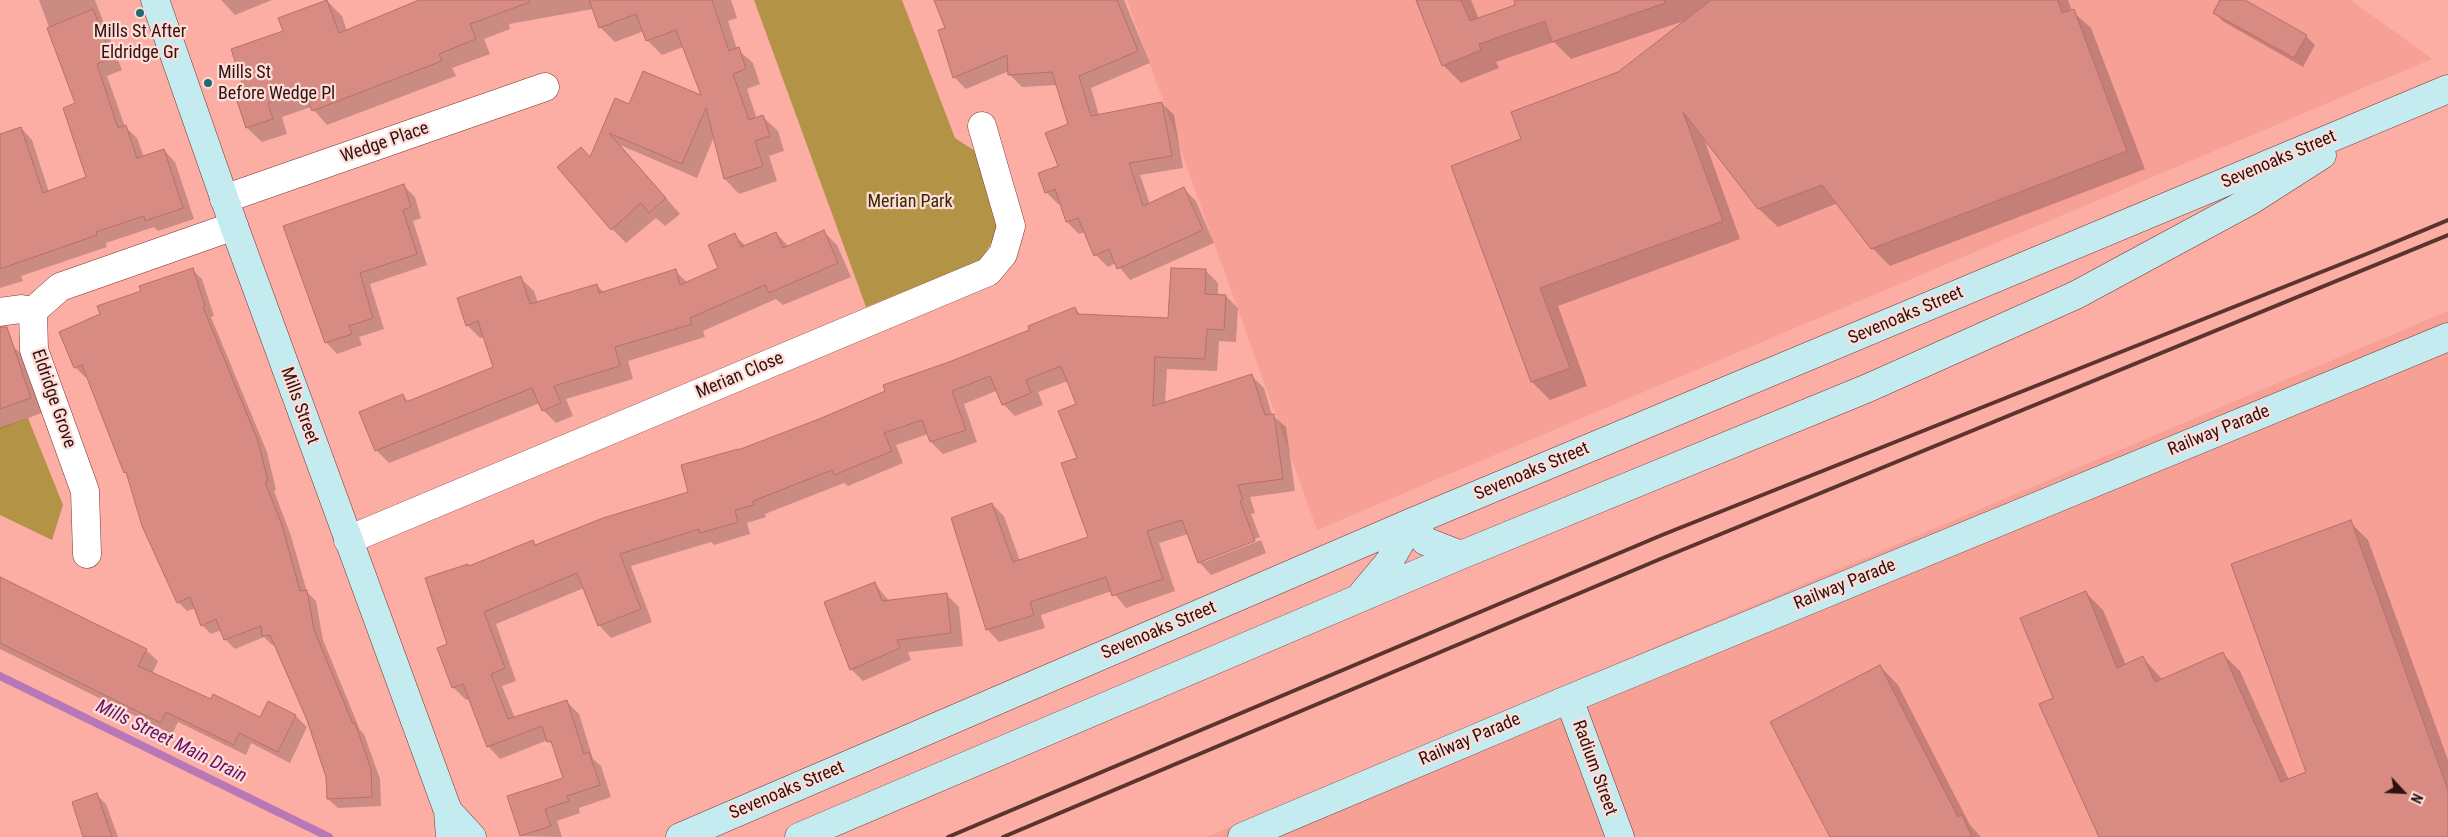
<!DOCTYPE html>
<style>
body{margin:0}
#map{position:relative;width:2448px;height:837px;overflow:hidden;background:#fdaea4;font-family:"Roboto Condensed",sans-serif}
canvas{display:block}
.north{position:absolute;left:2378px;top:767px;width:50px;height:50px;-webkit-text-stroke:4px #feddd8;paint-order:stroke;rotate:115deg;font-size:14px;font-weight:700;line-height:20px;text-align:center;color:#2f120f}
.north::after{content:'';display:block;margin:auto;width:18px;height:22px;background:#2f120f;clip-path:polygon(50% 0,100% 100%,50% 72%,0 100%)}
</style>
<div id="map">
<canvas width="2448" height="837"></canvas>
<div class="north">N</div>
</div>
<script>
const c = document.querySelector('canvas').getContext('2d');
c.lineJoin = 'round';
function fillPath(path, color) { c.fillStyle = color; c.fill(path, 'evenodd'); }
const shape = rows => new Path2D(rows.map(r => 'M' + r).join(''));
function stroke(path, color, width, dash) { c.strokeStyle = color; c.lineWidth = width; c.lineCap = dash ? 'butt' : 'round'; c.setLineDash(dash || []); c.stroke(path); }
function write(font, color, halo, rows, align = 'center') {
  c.font = font + ' "Roboto Condensed",sans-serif'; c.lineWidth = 4.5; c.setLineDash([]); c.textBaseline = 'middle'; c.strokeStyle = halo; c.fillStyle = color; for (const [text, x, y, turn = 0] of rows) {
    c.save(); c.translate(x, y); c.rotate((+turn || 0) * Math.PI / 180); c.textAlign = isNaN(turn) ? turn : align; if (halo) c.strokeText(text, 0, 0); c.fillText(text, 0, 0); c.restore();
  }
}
fillPath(shape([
 [1127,0,2351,0,2432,59,1317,530],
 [2448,311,2448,837,1206,837]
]), '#f6a096');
fillPath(shape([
 [754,0,902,0,955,138,975,151,1001,226,981,260,866,307],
 [28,418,63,505,52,540,0,515,0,428]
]), '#b39446');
fillPath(shape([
 [39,0,95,0,122,70,107,76,125,127,137,138,144,157,164,150,175,162,194,219,158,231,154,227,106,243,107,247,21,276,23,281,0,288,0,135,21,128,32,140,49,192,88,178,77,104],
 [221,0,272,0,235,15],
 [422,0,731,0,737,18,728,21,737,49,753,63,760,84,747,89,757,119,763,117,778,131,784,151,769,156,777,181,739,194,725,179,714,137,697,178,620,145,680,214,665,226,656,218,626,243,612,229,591,159,616,100,629,106,703,98,683,47,662,55,647,40,644,31,615,42,600,27,593,9,509,24,510,29,484,39,490,54,452,68,456,76,327,125,311,107,282,117,287,134,262,142,247,128,249,98,285,32,327,1,342,16,347,31],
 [936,0,1124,0,1150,63,1091,88,1099,115,1162,103,1174,115,1183,168,1140,175,1150,204,1184,189,1196,201,1214,243,1130,280,1116,263,1108,267,1096,255,1085,232,1079,234,1067,222,1061,203,1058,204,1046,192,1060,167,1070,125,1057,85,1022,87,1010,75,1009,71,966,89,954,77,946,28],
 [1417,0,1471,0,1479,19,1517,5,1515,0,2068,0,2072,11,2091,28,2145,169,1890,266,1872,248,1838,203,1778,227,1759,209,1703,136,1740,239,1558,306,1587,386,1550,400,1532,382,1452,167,1523,140,1619,74,1687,20,1571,59,1554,42,1496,62,1499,68,1461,83,1443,65],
 [2221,0,2243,0,2306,36,2315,45,2303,67,2224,22,2214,13],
 [404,186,415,197,421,218,413,221,427,265,370,284,384,329,359,337,362,345,337,354,326,342,284,226],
 [824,232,837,245,851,277,783,305,776,299,703,331,705,337,628,361,633,379,566,399,573,416,556,423,543,410,540,403,389,463,376,450,403,396,409,402,495,368,485,337,480,338,467,325,520,278,534,291,538,303,596,285,604,292,675,271,688,283,720,268,734,235,746,246,776,233,789,247],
 [192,269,202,279,214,316,211,317,267,452,276,490,274,491,291,536,307,592,316,601,323,640,360,730,364,734,380,779,381,806,338,808,328,799,328,776,308,719,276,645,272,645,264,637,235,649,225,639,222,630,211,634,202,625,196,608,187,611,178,602,87,376,85,377,75,367,101,315,142,292],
 [1206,271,1218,283,1218,296,1226,296,1238,308,1236,342,1219,341,1217,371,1167,369,1165,403,1251,375,1264,388,1272,415,1286,427,1295,491,1250,497,1255,513,1251,514,1266,553,1211,575,1199,562,1188,534,1159,543,1175,591,1126,608,1112,591,1041,615,1045,628,999,642,987,629,992,504,1004,516,1020,561,1090,538,1078,458,1078,405,1068,381,1038,392,1043,405,1015,416,1003,404,996,391,964,404,977,442,943,454,931,442,928,434,896,445,903,463,848,486,844,483,765,514,766,517,747,523,750,534,714,545,711,542,631,566,652,622,611,638,599,625,584,588,496,624,516,681,502,686,515,718,566,701,579,714,593,759,601,766,611,797,579,808,580,813,557,821,562,837,521,836,509,797,564,778,555,748,548,740,500,759,488,746,470,699,466,700,454,688,439,649,449,645,470,567,533,542,537,546,690,493,739,452,1031,331,1075,309,1081,315,1169,319],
 [1260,537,1261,540,1204,562,1204,559],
 [12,345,26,359,44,412,0,429,0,349],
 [2350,522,2368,540,2448,760,2448,837,2101,837,2085,592,2103,610,2126,665,2143,658,2163,680,2222,653,2240,671,2289,780,2308,773],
 [0,579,146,650,158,661,152,674,212,701,261,719,296,716,307,727,290,763,251,743,246,755,178,722,172,734,0,649],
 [875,584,889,601,946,594,959,607,963,646,908,652,911,660,863,681,851,669],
 [1880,666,1898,685,1970,825,1981,837,1831,837],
 [97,795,106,804,118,837,84,837]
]), '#0003');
stroke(shape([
 [0,676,329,837]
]), '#b878b7', 8);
const building = shape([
 [327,0,339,33,419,0,529,0,530,2,470,24,476,39,439,54,442,61,312,111,304,90,268,103,273,119,246,128,237,101,247,98,231,49,283,31,278,18,327,0],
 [589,0,712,0,729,51,739,47,746,69,733,74,749,120,763,115,770,136,755,141,763,166,724,179,706,108,682,164,609,133,666,198,649,213,641,203,611,230,557,167,581,147,590,157,615,98,629,104,643,71,701,95,676,30,646,41,636,14,599,28,589,0],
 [934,0,1117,0,1138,51,1079,76,1091,116,1162,102,1172,156,1129,163,1143,206,1184,187,1203,230,1117,269,1109,249,1094,256,1078,218,1066,222,1055,189,1045,193,1038,173,1058,166,1045,133,1068,124,1052,72,1008,75,1007,55,953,78,938,30,945,28,934,0],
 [1416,0,1461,0,1470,21,1515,5,1514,0,1664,0,1665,3,1552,42,1545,21,1479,44,1481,50,1442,66,1416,0],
 [1711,0,2058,0,2062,13,2074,9,2127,151,1871,249,1822,185,1758,209,1683,112,1723,221,1540,288,1570,368,1531,382,1451,166,1521,139,1511,112,1618,72,1711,0],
 [2220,0,2245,0,2307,35,2294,58,2213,13,2220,0],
 [93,9,112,58,97,64,118,128,126,125,137,158,164,149,183,208,145,221,144,216,96,232,97,235,0,269,0,134,21,127,43,193,86,177,63,108,75,103,47,28,93,9],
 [404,184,411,207,403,210,417,254,360,273,373,318,349,326,352,334,325,343,283,226,404,184],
 [824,230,838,263,769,293,765,285,690,318,692,324,615,347,620,366,554,386,561,403,542,411,532,388,375,451,359,412,403,394,406,402,493,367,478,321,466,326,457,298,521,276,530,304,597,284,599,293,676,269,680,285,718,268,708,245,735,233,741,247,776,232,783,248,824,230],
 [193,268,205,306,203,307,258,441,268,481,265,482,282,525,300,591,307,590,314,630,353,724,355,723,371,769,372,797,327,799,326,777,307,720,270,635,262,636,261,626,224,640,216,619,201,626,190,597,177,603,142,526,126,472,124,473,82,365,74,368,59,332,100,314,97,306,141,291,139,286,193,268],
 [1171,268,1206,269,1205,294,1226,295,1224,330,1207,329,1205,359,1155,357,1153,406,1252,374,1265,415,1274,414,1283,479,1238,485,1243,500,1240,501,1255,541,1198,563,1182,520,1147,531,1163,579,1112,596,1106,577,1030,602,1034,615,986,630,951,518,992,503,1013,562,1088,537,1061,463,1077,458,1058,411,1076,404,1061,366,1026,380,1031,393,1002,405,990,376,952,391,966,430,930,442,922,420,884,433,892,451,834,475,832,470,753,501,754,505,735,510,738,522,700,533,699,529,620,554,641,609,598,626,577,573,484,612,505,668,491,674,508,719,567,700,584,754,589,752,600,785,567,796,569,801,545,809,551,826,520,836,507,796,563,778,551,741,547,742,542,726,487,747,463,684,452,688,437,648,447,644,425,578,468,564,469,566,533,540,535,545,603,518,688,492,681,465,738,449,738,450,819,419,885,391,883,385,949,362,1029,330,1028,326,1075,307,1078,314,1168,318,1171,268],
 [0,327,7,327,31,398,0,409,0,327],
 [2351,520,2448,790,2448,837,2099,837,2039,704,2053,698,2020,618,2086,591,2117,668,2143,656,2155,682,2223,652,2281,782,2306,772,2231,564,2351,520],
 [0,577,147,649,138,666,211,699,213,694,260,717,268,701,296,715,278,752,239,733,234,745,166,712,161,723,0,643,0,577],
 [875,582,882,601,947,593,951,633,897,640,900,648,850,670,824,602,875,582],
 [1880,665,1958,817,1962,815,1972,837,1830,837,1770,722,1880,665],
 [97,793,112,837,83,837,72,802,97,793]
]);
fillPath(building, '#d78b82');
stroke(building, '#b86f66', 1);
const street = shape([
 [224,199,545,87],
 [0,312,21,309,33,311],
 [348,540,988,272,1003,254,1011,226,982,126],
 [87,554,85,491,34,350,33,311,60,287,234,226]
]);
const secondary = shape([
 [155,0,234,226,448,811,450,837],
 [1363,593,1389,562,1412,522,1425,541,1461,555],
 [1569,699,1620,837],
 [448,811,472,837],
 [680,837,1412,522,2448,89],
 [799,837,1461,555,1868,388,2076,295,2250,201,2322,155],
 [1242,837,1569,699,2448,337]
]);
stroke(street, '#78362f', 29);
stroke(secondary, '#78362f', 29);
stroke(street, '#fff', 28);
stroke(secondary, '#c3ebf0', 28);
stroke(shape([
 [948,837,1662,535,2369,253,2448,220],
 [1003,837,1665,557,2448,235]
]), '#5b332f', 4);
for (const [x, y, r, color] of [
 [140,13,5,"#1f6a73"],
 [208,83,5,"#1f6a73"]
]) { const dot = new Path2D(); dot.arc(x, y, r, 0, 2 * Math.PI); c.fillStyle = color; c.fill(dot); stroke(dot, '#feddd8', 2); }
write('18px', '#2f120f', '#feddd8', [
 ["Mills St After",140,32],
 ["Eldridge Gr",140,53],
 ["Mills St",218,73,"left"],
 ["Before Wedge Pl",218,94,"left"]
]);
write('18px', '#2f120f', '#feddd8', [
 ["Wedge Place",385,143,-19],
 ["Sevenoaks Street",2279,160,-23],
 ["Sevenoaks Street",1906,316,-23],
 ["Merian Close",740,376,-23],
 ["Eldridge Grove",53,399,71],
 ["Mills Street",299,406,70],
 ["Railway Parade",2219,431,-22],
 ["Sevenoaks Street",1532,472,-23],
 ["Railway Parade",1845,585,-22],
 ["Sevenoaks Street",1159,631,-23],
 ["Railway Parade",1470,740,-23],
 ["Radium Street",1594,768,70],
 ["Sevenoaks Street",787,791,-23]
]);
write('18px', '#382901', '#feddd8', [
 ["Merian Park",910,202]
]);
write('italic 19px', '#631364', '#feddd8', [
 ["Mills Street Main Drain",171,742,26]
]);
</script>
